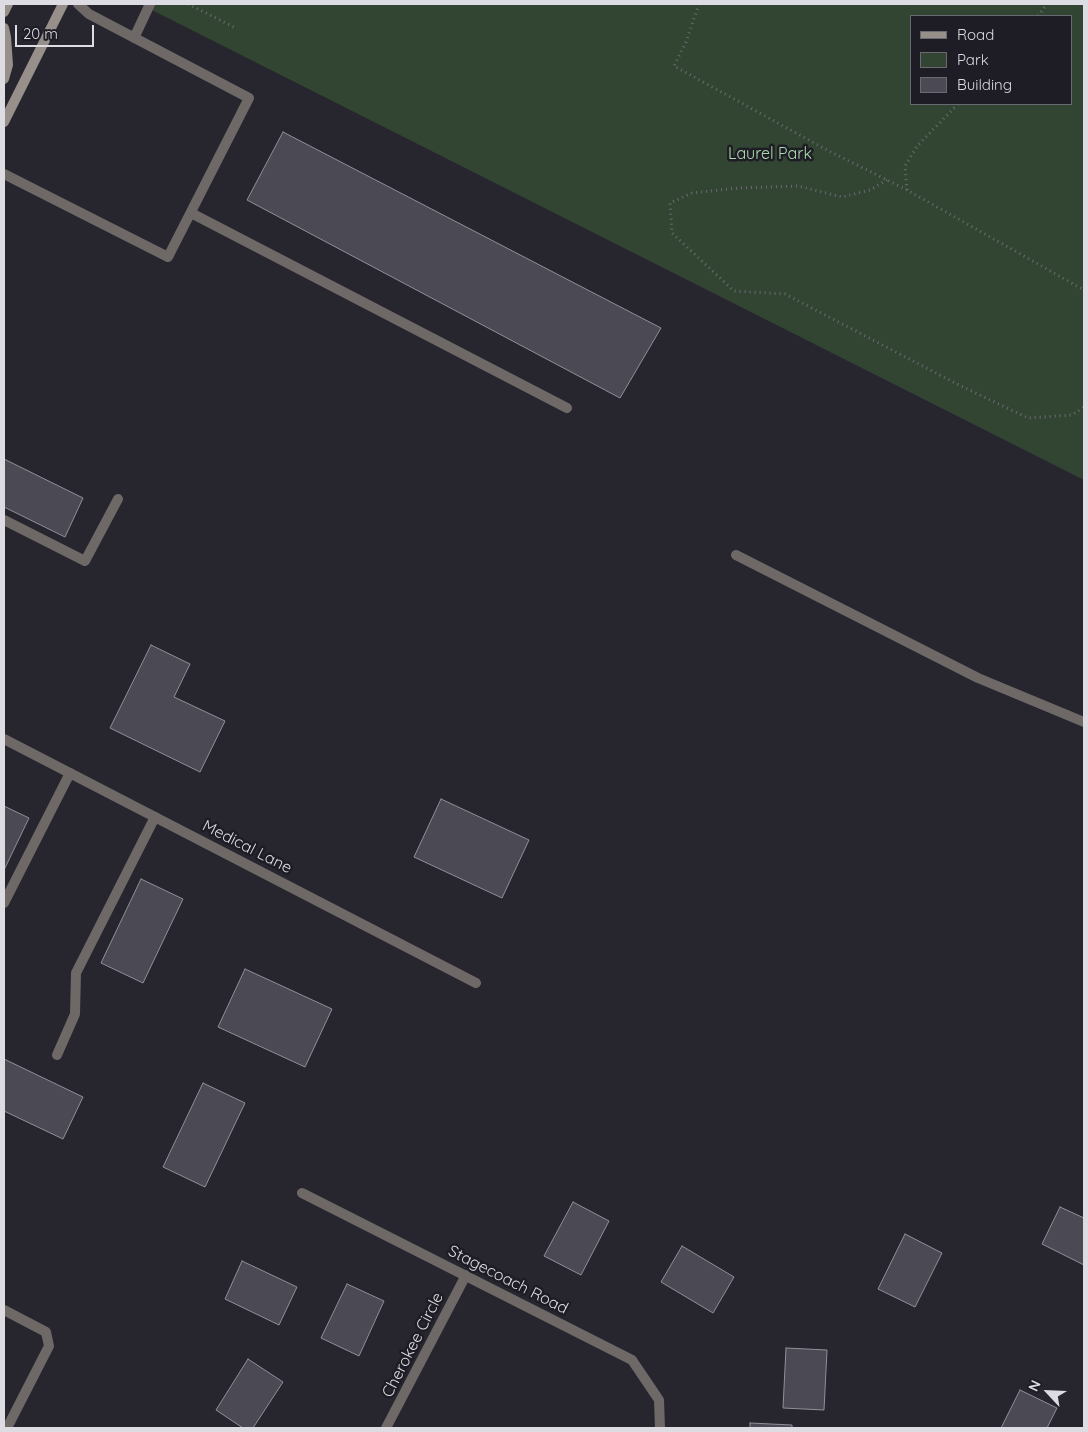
<!DOCTYPE html>
<style>
body{margin:0}
#map{position:relative;width:1088px;height:1432px;overflow:hidden;background:#27262f;font-family:Quicksand,sans-serif}
canvas{display:block}
.frame{position:absolute;inset:0;border:5px solid #dddce2;pointer-events:none}
.legend{position:absolute;left:910px;top:15px;width:162px;height:90px;box-sizing:border-box;background:#1e1c25;border:1px solid #6a6971;margin:0;padding:6px 9px;list-style:none;font-size:15px;color:#dddce2}
.legend li{display:flex;align-items:center;gap:10px;height:25px}
.legend b{width:25px;border:1px solid #6a6971}
.north{position:absolute;left:1023px;top:1367px;width:50px;height:50px;-webkit-text-stroke:4px #1e1c25;paint-order:stroke;rotate:295deg;font-size:14px;font-weight:700;line-height:20px;text-align:center;color:#dddce2}
.north::after{content:'';display:block;margin:auto;width:18px;height:22px;background:#dddce2;clip-path:polygon(50% 0,100% 100%,50% 72%,0 100%)}
.scale{position:absolute;left:15px;top:25px;width:79px;height:22px;box-sizing:border-box;border:2px solid #dddce2;border-top:0;padding-left:6px;font-size:15px;line-height:18px;white-space:nowrap;color:#dddce2;-webkit-text-stroke:4px #1e1c25;paint-order:stroke}
</style>
<div id="map">
<canvas width="1088" height="1432"></canvas>
<div class="frame"></div>
<ul class="legend">
<li><b style="height:6px;background:#978f8a"></b>Road</li>
<li><b style="height:14px;background:#324533"></b>Park</li>
<li><b style="height:14px;background:#4b4953"></b>Building</li>
</ul>
<div class="north">N</div>
<div class="scale">20 m</div>
</div>
<script>
const c = document.querySelector('canvas').getContext('2d');
c.lineJoin = 'round';
function fillPath(path, color) { c.fillStyle = color; c.fill(path, 'evenodd'); }
const shape = rows => new Path2D(rows.map(r => 'M' + r).join(''));
function stroke(path, color, width, dash) { c.strokeStyle = color; c.lineWidth = width; c.lineCap = dash ? 'butt' : 'round'; c.setLineDash(dash || []); c.stroke(path); }
function write(font, color, halo, rows, align = 'center') {
  c.font = font + ' Quicksand,sans-serif'; c.lineWidth = 5; c.setLineDash([]); c.textBaseline = 'middle'; c.strokeStyle = halo; c.fillStyle = color; for (const [text, x, y, turn = 0] of rows) {
    c.save(); c.translate(x, y); c.rotate((+turn || 0) * Math.PI / 180); c.textAlign = isNaN(turn) ? turn : align; if (halo) c.strokeText(text, 0, 0); c.fillText(text, 0, 0); c.restore();
  }
}
fillPath(shape([
 [140,4,1084,4,1084,480],
 [912,16,1072,16,1072,104,912,104]
]), '#324533');
const building = shape([
 [283,132,661,328,620,398,247,200,283,132],
 [4,459,83,498,65,537,4,507,4,459],
 [151,645,190,664,174,697,225,721,200,772,110,728,151,645],
 [441,799,529,840,502,898,414,857,441,799],
 [4,806,29,818,4,870,4,806],
 [141,879,183,899,143,983,101,963,141,879],
 [245,969,332,1009,305,1067,218,1027,245,969],
 [4,1059,83,1097,63,1139,4,1111,4,1059],
 [203,1083,245,1103,205,1187,163,1167,203,1083],
 [573,1202,609,1221,581,1275,544,1256,573,1202],
 [1060,1207,1084,1218,1084,1265,1042,1244,1060,1207],
 [905,1234,942,1253,915,1307,878,1289,905,1234],
 [682,1246,734,1277,713,1313,661,1282,682,1246],
 [242,1261,297,1287,279,1325,225,1299,242,1261],
 [347,1284,384,1301,359,1356,321,1338,347,1284],
 [786,1348,827,1350,824,1410,783,1408,786,1348],
 [248,1359,283,1382,253,1428,243,1428,216,1410,248,1359],
 [1020,1390,1057,1408,1047,1428,1001,1428,1020,1390],
 [750,1423,792,1425,792,1428,750,1428,750,1423]
]);
fillPath(building, '#4b4953');
stroke(building, '#918f9a', 1);
stroke(shape([
 [188,4,234,27],
 [699,4,686,42,674,66,827,150,907,190,1084,290],
 [1038,16,1047,4],
 [887,180,870,190,842,197,798,186,739,188,692,193,670,203,672,233,734,291,785,294,959,385,1028,418,1072,415,1084,407],
 [907,190,905,166,918,145,958,104]
]), '#6b6a71', 3, [1, 4]);
stroke(shape([
 [134,38,150,4],
 [4,174,168,257,249,98,89,14,78,4],
 [191,213,567,408],
 [4,520,85,561,118,499],
 [736,555,978,678,1084,722],
 [4,903,70,773],
 [57,1055,75,1014,76,973,155,817],
 [4,1310,46,1332,49,1346,7,1428]
]), '#6e6967', 10);
stroke(shape([
 [4,739,476,983],
 [302,1193,632,1360,659,1400,660,1428],
 [386,1428,466,1275]
]), '#6e6967', 10);
stroke(shape([
 [4,12,8,4],
 [4,28,6,37,8,65,4,79],
 [4,122,63,4]
]), '#978f8a', 10);
write('16px', '#acdbae', '#1e1c25', [
 ["Laurel Park",770,154]
]);
write('16px', '#dddce2', '#1e1c25', [
 ["Medical Lane",247,847,27],
 ["Stagecoach Road",508,1280,27],
 ["Cherokee Circle",413,1345,-63]
]);
</script>
